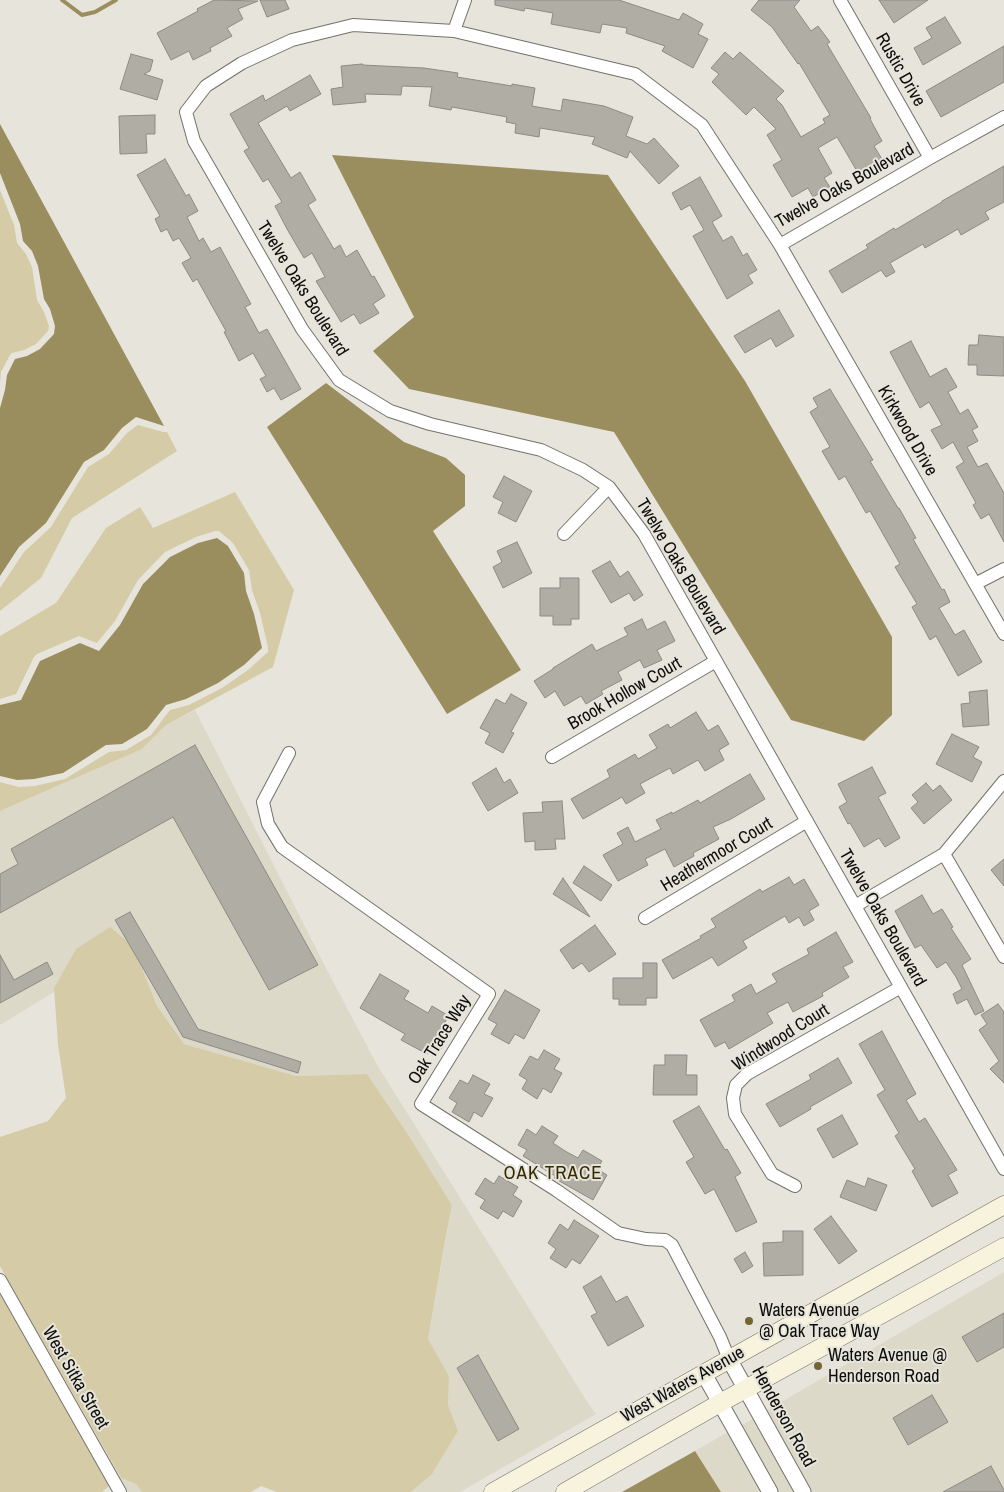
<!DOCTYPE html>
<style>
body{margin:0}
canvas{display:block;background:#e6e4db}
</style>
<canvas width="1004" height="1492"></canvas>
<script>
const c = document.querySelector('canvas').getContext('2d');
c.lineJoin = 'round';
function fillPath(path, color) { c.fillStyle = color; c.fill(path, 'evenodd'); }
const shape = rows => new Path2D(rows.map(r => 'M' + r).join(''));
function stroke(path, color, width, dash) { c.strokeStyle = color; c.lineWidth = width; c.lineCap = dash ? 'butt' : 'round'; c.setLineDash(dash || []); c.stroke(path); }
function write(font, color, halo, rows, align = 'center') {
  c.font = font + ' "Archivo Narrow",sans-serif'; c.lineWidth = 4; c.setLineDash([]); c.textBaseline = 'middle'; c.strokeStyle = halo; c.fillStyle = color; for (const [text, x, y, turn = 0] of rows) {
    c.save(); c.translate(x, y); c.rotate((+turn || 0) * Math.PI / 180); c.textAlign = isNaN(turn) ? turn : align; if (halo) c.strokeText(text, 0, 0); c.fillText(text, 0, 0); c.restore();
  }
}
fillPath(shape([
 [195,710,327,970,376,1063,588,1403,596,1414,460,1492,411,1492,432,1474,458,1431,448,1405,449,1376,428,1339,452,1205,407,1133,367,1074,296,1076,184,1044,157,1006,133,946,76,949,54,988,54,992,0,1025,0,811,142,749,166,725],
 [1004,1272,1004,1492,812,1492,766,1411],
 [754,1418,796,1492,778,1492,740,1426],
 [728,1432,762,1492,721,1492,695,1451],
 [121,1478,136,1484,142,1492,128,1492]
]), '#ddd9c9');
fillPath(shape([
 [0,190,14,225,17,243,26,254,32,267,37,300,44,312,49,326,48,331,36,344,24,350,12,353,10,355,1,372,0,383],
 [138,425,163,432,167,432,177,451,72,518,41,578,0,611,0,588,24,552,51,527,88,467,109,454,127,433],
 [235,492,294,590,273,667,166,725,142,749,0,811,0,782,19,787,35,786,65,779,109,752,126,750,151,735,170,710,189,705,222,688,248,670,268,652,268,647,260,613,252,590,249,570,233,543,219,531,215,531,196,537,165,552,138,580,115,621,97,643,79,636,37,654,34,657,16,694,0,699,0,636,56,603,106,528,140,507,153,528],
 [110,927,133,946,157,1006,184,1044,296,1076,367,1074,407,1133,452,1205,445,1241,428,1339,449,1376,448,1405,458,1431,432,1474,411,1492,277,1492,261,1486,251,1492,142,1492,136,1484,121,1478,0,1266,0,1137,48,1121,66,1098,58,1044,54,988,76,949],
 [0,1294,109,1486,102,1492,0,1492]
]), '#d5cba6');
fillPath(shape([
 [0,124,164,426,136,417,122,428,104,450,84,462,46,523,19,547,0,576,0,408,5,390,7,375,15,359,27,356,40,349,54,334,55,326,50,309,44,299,38,266,32,251,23,241,20,224,0,173],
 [332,155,608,175,745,381,892,637,892,715,864,741,791,720,614,432,409,389,373,351,414,317],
 [326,383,404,442,446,458,465,475,465,506,433,531,521,670,447,714,267,427],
 [217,538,228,546,244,573,246,591,254,614,262,648,244,665,218,683,186,699,166,705,147,729,122,744,106,745,63,773,34,779,17,780,0,776,0,705,21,700,40,661,80,643,99,651,120,625,143,584,170,557,198,543],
 [695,1451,721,1492,622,1492]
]), '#9a8e5e');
stroke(shape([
 [62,0,82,15,95,12,116,0]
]), '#9a8e5e', 4);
const building = shape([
 [214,0,258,1,238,9,243,19,227,28,232,36,210,48,211,51,193,60,189,51,171,60,157,33,198,11,197,9,214,0],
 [260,0,285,0,289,9,267,17,260,0],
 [495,0,619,0,679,20,683,13,703,24,698,34,708,39,693,68,662,51,665,46,626,33,627,28,602,24,600,33,551,24,553,13,525,8,524,11,495,5,495,0],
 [759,0,800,0,794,7,811,31,818,26,830,42,827,44,871,118,870,119,882,141,874,146,885,164,861,178,837,137,818,148,832,173,824,178,830,187,813,197,808,188,792,197,773,165,782,160,767,135,776,129,754,107,746,115,712,82,719,74,711,68,725,52,733,59,740,52,784,91,776,99,782,105,801,137,825,123,823,119,830,115,799,63,798,64,772,27,751,10,759,0],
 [879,0,928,0,894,23,879,0],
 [945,17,961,43,923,65,914,48,932,38,926,28,945,17],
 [1004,46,1004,82,941,117,926,91,1004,46],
 [131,54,153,60,150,71,144,74,163,80,157,100,120,89,131,54],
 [362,64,363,65,424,68,458,73,457,77,512,86,512,84,535,88,532,106,561,111,563,99,604,106,633,117,626,136,647,144,654,138,679,166,659,184,630,151,627,158,592,144,595,137,540,128,539,137,515,133,516,124,506,122,507,117,452,107,451,110,429,106,432,87,402,86,401,95,365,94,366,102,333,105,331,89,343,87,341,66,362,64],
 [310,75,321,94,290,111,287,106,258,123,291,178,300,172,316,200,308,205,334,249,340,245,346,257,357,250,372,277,374,276,385,296,373,304,379,313,360,324,354,314,341,322,316,281,325,277,312,253,304,258,287,229,275,206,282,202,268,179,263,182,244,151,249,148,230,114,263,95,265,101,310,75],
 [155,115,155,134,146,134,147,153,120,154,119,116,155,115],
 [165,159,186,196,189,194,198,211,187,217,199,241,203,238,211,252,220,247,251,304,245,307,259,333,267,329,301,389,281,400,274,388,267,392,260,379,266,376,253,353,239,361,224,332,226,331,197,279,193,282,182,263,191,258,179,238,173,241,167,229,161,232,155,219,160,216,137,175,165,159],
 [1004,166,1004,202,985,212,989,219,961,235,958,229,925,248,923,244,890,263,895,272,886,277,881,270,842,293,829,271,868,248,866,245,894,228,895,230,942,202,942,201,1004,166],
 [700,177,722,216,712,222,723,241,732,236,743,256,747,253,757,270,748,275,753,283,727,299,693,236,704,230,690,205,681,210,672,193,700,177],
 [779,310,794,336,776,347,771,338,745,353,734,336,779,310],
 [979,335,1004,337,1004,376,977,375,977,365,968,365,969,345,978,345,979,335],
 [911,341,930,377,946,368,957,387,948,392,960,414,968,409,978,427,972,430,978,441,967,447,978,467,987,463,1004,493,1004,542,989,514,981,519,973,505,976,503,956,467,964,462,953,442,942,449,931,430,942,425,929,402,920,408,890,352,911,341],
 [830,389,873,460,870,461,898,508,899,508,916,538,913,539,942,590,944,589,950,602,939,608,955,635,964,630,982,662,958,676,936,636,930,640,912,607,917,604,895,567,900,564,870,511,866,513,845,476,839,480,822,451,830,447,810,412,818,407,813,398,830,389],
 [504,476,532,491,516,522,498,513,503,502,493,497,504,476],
 [517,542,532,573,503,588,493,567,502,562,497,551,517,542],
 [610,561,620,577,628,571,643,595,634,601,629,593,611,603,592,571,610,561],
 [560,578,579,578,579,619,571,619,571,625,553,625,553,616,540,616,540,588,560,588,560,578],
 [642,619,647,630,665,621,675,641,657,650,662,660,644,668,640,660,618,672,622,680,601,691,603,694,586,704,581,696,564,706,555,691,545,698,534,681,553,669,553,668,592,644,596,651,628,635,624,628,642,619],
 [987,690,989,725,963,727,961,704,970,703,969,692,987,690],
 [511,694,527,703,511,732,514,733,503,753,485,743,490,733,480,728,496,699,505,704,511,694],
 [696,712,708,731,718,725,729,744,719,750,724,760,705,771,698,760,673,774,670,768,640,784,645,793,626,804,622,797,583,819,571,799,610,777,607,770,635,754,638,759,657,748,649,735,668,724,670,728,696,712],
 [952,734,979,747,973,757,982,762,972,782,936,764,952,734],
 [195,745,318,965,269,990,173,817,0,913,0,874,18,864,11,849,195,745],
 [872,767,886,793,878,797,900,838,885,847,879,838,864,847,850,823,848,824,839,807,847,802,838,784,872,767],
 [496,768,504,783,510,779,518,793,488,811,472,783,496,768],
 [750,774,765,799,731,819,713,827,719,839,693,853,694,856,674,867,665,849,645,859,648,865,618,881,603,855,623,844,617,833,628,827,635,842,661,829,656,820,672,812,672,814,698,800,700,803,750,774],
 [926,783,933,791,940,785,952,800,924,824,911,808,918,802,912,795,926,783],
 [562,801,565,839,555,839,556,849,535,850,535,841,525,842,523,813,543,812,542,802,562,801],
 [1004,859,1004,886,991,870,1004,859],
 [584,866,612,885,601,901,573,883,584,866],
 [789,877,794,885,804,879,819,905,809,911,814,920,804,926,799,917,789,923,785,916,743,941,747,948,718,966,712,957,673,979,662,960,701,938,700,936,716,927,711,919,760,889,762,892,789,877],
 [563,878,590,917,553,894,563,878],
 [922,895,933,914,942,909,953,927,951,928,971,959,962,965,984,1011,975,1015,967,999,957,1004,953,994,962,989,956,977,946,962,937,968,921,945,915,948,895,911,922,895],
 [130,912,198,1029,301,1062,298,1073,183,1037,115,920,130,912],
 [595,925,616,954,589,972,582,963,573,969,560,950,595,925],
 [836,932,853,962,843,967,849,977,822,993,823,996,793,1012,788,1002,767,1013,773,1023,729,1049,725,1042,715,1047,700,1020,735,1001,732,995,751,984,756,994,777,982,772,974,809,954,807,949,836,932],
 [0,955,14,980,47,962,53,974,0,1003,0,955],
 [643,963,657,963,657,998,646,998,646,1005,619,1005,619,999,613,999,613,978,643,978,643,963],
 [380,974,409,991,404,999,428,1013,432,1006,449,1016,443,1025,452,1030,441,1049,432,1045,427,1054,401,1040,405,1034,360,1008,380,974],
 [505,990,540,1010,524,1039,515,1034,509,1044,491,1034,497,1024,488,1019,505,990],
 [998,1004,1004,1012,1004,1083,990,1069,999,1061,979,1030,987,1024,981,1015,998,1004],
 [882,1031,916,1094,906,1100,919,1122,925,1118,957,1170,948,1175,958,1193,932,1207,912,1171,915,1169,895,1136,899,1133,877,1095,885,1090,859,1044,882,1031],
 [544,1050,560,1059,554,1069,562,1073,551,1093,543,1088,537,1099,522,1089,527,1080,519,1075,530,1056,538,1060,544,1050],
 [665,1055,687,1055,686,1075,697,1075,697,1095,653,1095,654,1065,665,1065,665,1055],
 [838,1058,852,1083,810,1107,811,1109,780,1127,766,1104,811,1079,809,1075,838,1058],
 [473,1075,490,1084,484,1094,493,1098,482,1117,474,1112,469,1122,452,1112,457,1103,449,1098,460,1080,468,1084,473,1075],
 [699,1106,725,1150,727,1149,741,1173,735,1177,757,1222,736,1232,714,1189,705,1194,686,1162,694,1157,673,1121,699,1106],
 [842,1115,858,1144,833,1158,817,1129,842,1115],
 [542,1126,558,1136,553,1143,565,1151,578,1158,583,1150,602,1161,597,1169,607,1175,593,1200,554,1178,555,1176,523,1156,527,1150,518,1145,527,1129,536,1135,542,1126],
 [499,1176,518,1187,513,1195,522,1201,513,1217,503,1211,498,1219,480,1208,485,1200,475,1194,485,1178,494,1184,499,1176],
 [868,1178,887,1185,876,1211,840,1197,847,1180,865,1187,868,1178],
 [831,1216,857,1251,839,1264,814,1229,831,1216],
 [574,1220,599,1236,580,1264,572,1259,566,1268,550,1258,556,1249,548,1243,560,1224,568,1230,574,1220],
 [783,1231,803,1231,803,1275,764,1276,763,1243,783,1242,783,1231],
 [745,1252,753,1266,742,1273,734,1259,745,1252],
 [601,1276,616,1302,627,1296,644,1326,608,1346,591,1316,597,1313,583,1287,601,1276],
 [1004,1313,1004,1347,977,1362,962,1337,1004,1313],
 [478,1355,519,1429,498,1441,457,1368,478,1355],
 [932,1395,948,1422,908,1445,893,1418,932,1395],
 [991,1466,1004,1490,1004,1492,943,1492,991,1466]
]);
fillPath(building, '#afada4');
stroke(building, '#8d8b83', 1);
const minor = shape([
 [840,0,930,158],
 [454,31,465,0],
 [780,245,930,158,1004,117],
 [564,534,609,487],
 [975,584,1004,569],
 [1004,634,780,245,702,125,635,74,454,31,353,25,292,40,242,63,206,86,186,112,194,141,302,329,339,380,390,411,430,424,541,450,583,470,609,487,644,534,1004,1169],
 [289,753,263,802,268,824,282,847,489,994,421,1104,556,1190,618,1233,646,1239,665,1240,672,1245,720,1337,729,1359],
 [552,757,716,661],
 [944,854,1004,957],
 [855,906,944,854,1004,781],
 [645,918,807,821],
 [795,1186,772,1174,735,1114,733,1098,736,1085,747,1074,901,987],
 [0,1280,120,1492]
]);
const tertiary = shape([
 [729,1359,803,1492],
 [704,1374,770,1492]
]);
const secondary = shape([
 [493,1492,1004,1205],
 [565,1492,720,1403,1004,1247]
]);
stroke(minor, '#74726a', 14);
stroke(tertiary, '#74726a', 17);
stroke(secondary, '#74726a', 19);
stroke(minor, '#fff', 12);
stroke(tertiary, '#fff', 15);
stroke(secondary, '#f8f3dc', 18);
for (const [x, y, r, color] of [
 [749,1321,5,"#726532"],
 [818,1366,5,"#726532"]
]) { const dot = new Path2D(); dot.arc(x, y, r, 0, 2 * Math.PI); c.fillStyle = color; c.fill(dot); stroke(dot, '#e6e4db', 2); }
write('18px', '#0d0d0a', '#e6e4db', [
 ["Rustic Drive",900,70,60],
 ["Twelve Oaks Boulevard",845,186,-29],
 ["Twelve Oaks Boulevard",302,289,58],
 ["Kirkwood Drive",907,431,60],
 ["Twelve Oaks Boulevard",680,567,59],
 ["Brook Hollow Court",625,694,-30],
 ["Heathermoor Court",717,855,-31],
 ["Twelve Oaks Boulevard",882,918,60],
 ["Windwood Court",781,1038,-32],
 ["Oak Trace Way",440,1040,-58],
 ["West Sitka Street",75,1378,60],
 ["West Waters Avenue",683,1385,-29],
 ["Henderson Road",783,1417,61]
]);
write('18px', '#0d0d0a', '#e6e4db', [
 ["Waters Avenue",759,1311],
 ["@ Oak Trace Way",759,1332],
 ["Waters Avenue @",828,1356],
 ["Henderson Road",828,1377]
], 'left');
c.letterSpacing = '1px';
write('19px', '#342a00', '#e6e4db', [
 ["OAK TRACE",553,1174]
]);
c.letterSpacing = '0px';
</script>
